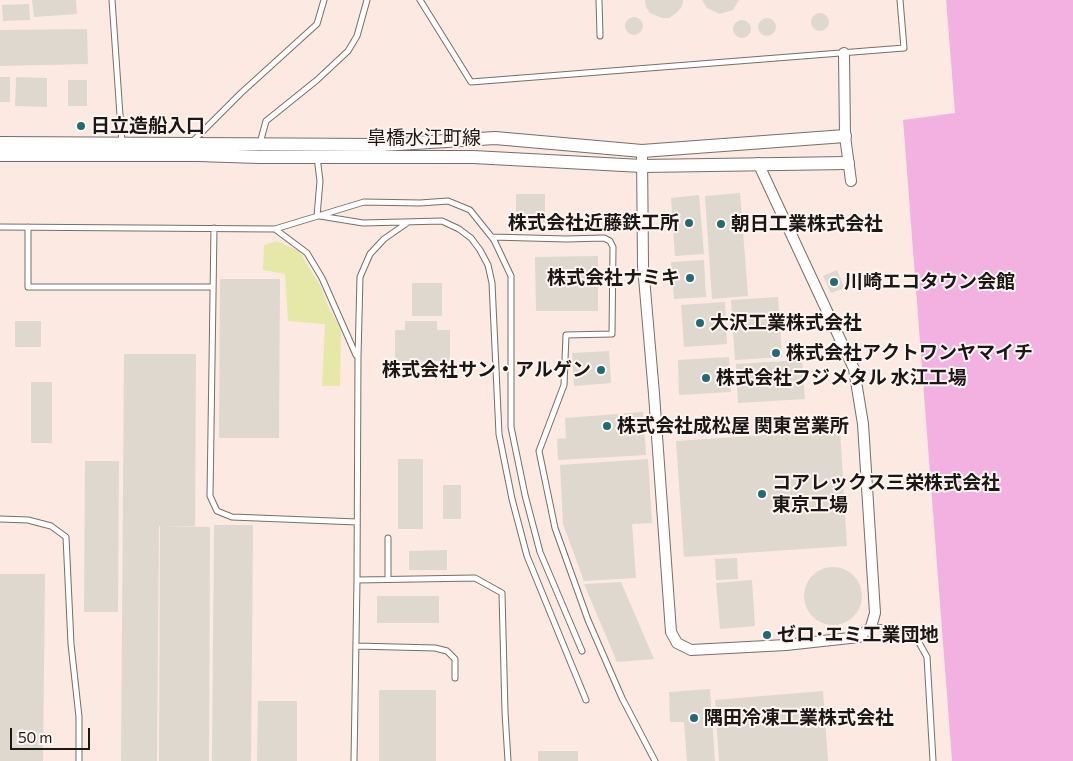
<!DOCTYPE html>
<meta charset="utf-8">
<style>
body{margin:0}
#map{position:relative;width:1073px;height:761px;overflow:hidden;background:#fef5f2;font-family:Commissioner,sans-serif}
canvas{display:block}
.scale{position:absolute;left:10px;top:728px;width:80px;height:22px;box-sizing:border-box;border:2px solid #1b1715;border-top:0;padding-left:6px;font-size:15px;line-height:18px;white-space:nowrap;color:#1b1715;-webkit-text-stroke:4px #fef5f2;paint-order:stroke}
</style>
<div id="map">
<canvas width="1073" height="761"></canvas>
<div class="scale">50 m</div>
</div>
<script>
const c = document.querySelector('canvas').getContext('2d');
c.lineJoin = 'round';
function fillPath(path, color) { c.fillStyle = color; c.fill(path, 'evenodd'); }
const shape = rows => new Path2D(rows.map(r => 'M' + r).join(''));
function stroke(path, color, width, dash) { c.strokeStyle = color; c.lineWidth = width; c.lineCap = dash ? 'butt' : 'round'; c.setLineDash(dash || []); c.stroke(path); }
function write(font, color, halo, rows, align = 'center') {
  c.font = font + ' Commissioner,"Noto Sans JP",sans-serif'; c.lineWidth = 4; c.setLineDash([]); c.textBaseline = 'middle'; c.strokeStyle = halo; c.fillStyle = color; for (const [text, x, y, turn = 0] of rows) {
    c.save(); c.translate(x, y); c.rotate((+turn || 0) * Math.PI / 180); c.textAlign = isNaN(turn) ? turn : align; if (halo) c.strokeText(text, 0, 0); c.fillText(text, 0, 0); c.restore();
  }
}
fillPath(shape([
 [0,0,946,0,955,114,903,120,952,761,0,761]
]), '#fce9e1');
fillPath(shape([
 [277,241,299,251,321,287,327,304,341,330,340,386,322,386,325,324,288,321,285,274,263,270,264,245]
]), '#e5e8a6');
fillPath(shape([
 [946,0,1073,0,1073,761,952,761,903,120,955,113]
]), '#f2b1e1');
fillPath(shape([
 [32,0,76,0,77,14,34,17],
 [645,0,683,0,683,2,681,8,675,14,669,18,662,18,650,13,646,7],
 [702,0,739,0,733,10,720,14,707,8],
 [29,4,30,20,3,21,2,5],
 '811 22a9 9 0 1 1 18 0a9 9 0 1 1-18 0Z',
 '625 26a9 9 0 1 1 18 0a9 9 0 1 1-18 0Z',
 '758 27a9 9 0 1 1 18 0a9 9 0 1 1-18 0Z',
 '733 29a9 9 0 1 1 18 0a9 9 0 1 1-18 0Z',
 [87,29,88,64,0,66,0,30],
 [0,77,10,77,10,102,0,102],
 [16,77,47,78,47,107,15,106],
 [68,80,87,80,87,106,68,106],
 [740,193,748,296,712,299,705,196],
 [516,194,545,194,545,223,516,223],
 [699,195,704,254,675,256,671,198],
 [598,256,598,311,536,311,535,257],
 [704,260,706,297,674,299,671,262],
 [837,270,844,288,831,293,823,276],
 [220,279,280,279,279,438,219,438],
 [412,283,442,283,442,316,412,316],
 [778,297,782,357,735,360,731,300],
 [725,302,727,344,684,347,681,305],
 [15,321,41,321,41,347,15,347],
 [405,321,437,321,437,330,450,330,450,361,395,362,395,330,405,330],
 [609,351,611,383,574,386,572,353],
 [124,354,196,354,195,526,159,526,157,761,121,761],
 [729,357,731,392,679,395,678,360],
 [802,360,805,399,738,403,736,364],
 [31,382,52,382,52,443,31,443],
 [643,412,646,455,558,460,557,439,566,438,565,418],
 [840,430,847,546,684,557,676,441],
 [398,459,423,459,423,529,398,529],
 [648,459,652,523,632,524,636,578,584,581,563,524,560,465],
 [85,461,119,461,118,612,84,612],
 [443,485,461,485,461,519,443,519],
 [214,525,253,525,251,761,212,761],
 [160,526,210,527,209,761,159,761],
 [447,550,447,570,409,570,409,551],
 [737,558,738,579,716,580,715,559],
 '804 596a29 29 0 1 1 58 0a29 29 0 1 1-58 0Z',
 [0,574,45,574,43,761,0,761],
 [752,580,755,626,720,629,716,583],
 [621,582,654,659,617,662,584,584],
 [377,596,439,596,439,623,377,623],
 [710,689,715,761,687,761,684,722,670,722,669,692],
 [379,690,436,690,436,761,379,761],
 [823,691,828,761,719,761,715,700],
 [258,701,297,701,297,761,257,761],
 [538,751,578,751,578,761,538,761]
]), '#ded8cf');
const service = shape([
 [112,0,122,144],
 [420,0,471,82,904,48,900,0],
 [599,0,600,36],
 [192,142,241,93,317,24,324,0],
 [260,143,266,121,317,80,348,51,357,36,367,0],
 [317,157,320,181,317,216],
 [320,216,363,223,442,221,459,229,471,238,480,250,488,265,492,283,499,434,512,499,527,556,586,700],
 [0,227,275,229,364,202,420,203,448,201,470,210,494,240,511,276,511,427,525,495,540,552,582,651],
 [28,227,28,287,213,287],
 [214,228,210,496,217,511,232,517,357,522],
 [275,229,307,253,322,278,356,355],
 [492,237,566,239,604,238,610,241,613,247,612,334,566,335,564,385,539,451,555,528,588,620,622,698,655,761],
 [0,519,28,520,51,526,66,537,71,644,79,717,79,761],
 [388,579,388,538],
 [357,580,475,578,502,593,505,712,508,761],
 [871,627,899,629,917,639,927,657,933,761],
 [356,646,435,648,447,651,455,659,455,678],
 [354,761,357,580,358,357,360,277,370,254,384,239,407,223]
]);
const minor = shape([
 [844,53,845,136,851,181],
 [642,151,643,266,654,394,671,632,677,643,691,650,786,645,859,637,871,627,875,613,863,424,854,369,758,163]
]);
const tertiary = shape([
 [0,143,382,145,495,138,642,151,845,136],
 [0,155,198,155,259,157,473,157,642,166,848,163]
]);
stroke(service, '#786e6a', 7);
stroke(minor, '#786e6a', 12);
stroke(tertiary, '#786e6a', 14);
stroke(service, '#fff', 5);
stroke(minor, '#fff', 10);
stroke(tertiary, '#fff', 12);
for (const [x, y, r, color] of [
 [81,126,5,"#226b76"],
 [689,223,5,"#226b76"],
 [721,224,5,"#226b76"],
 [690,278,5,"#226b76"],
 [834,282,5,"#226b76"],
 [700,323,5,"#226b76"],
 [776,353,5,"#226b76"],
 [601,370,5,"#226b76"],
 [706,378,5,"#226b76"],
 [607,426,5,"#226b76"],
 [762,494,5,"#226b76"],
 [767,635,5,"#226b76"],
 [694,718,5,"#226b76"]
]) { const dot = new Path2D(); dot.arc(x, y, r, 0, 2 * Math.PI); c.fillStyle = color; c.fill(dot); stroke(dot, '#fef5f2', 2); }
write('bold 19px', '#1b1715', '#fef5f2', [
 ["日立造船入口",91,126],
 ["株式会社近藤鉄工所",679,223,"right"],
 ["朝日工業株式会社",731,224],
 ["株式会社ナミキ",680,278,"right"],
 ["川崎エコタウン会館",844,282],
 ["大沢工業株式会社",710,323],
 ["株式会社アクトワンヤマイチ",786,353],
 ["株式会社サン・アルゲン",591,370,"right"],
 ["株式会社フジメタル 水江工場",716,378],
 ["株式会社成松屋 関東営業所",617,426],
 ["コアレックス三栄株式会社",772,483],
 ["東京工場",772,505],
 ["ゼロ･エミ工業団地",777,635],
 ["隅田冷凍工業株式会社",704,718]
], 'left');
write('19px', '#1b1715', '#fef5f2', [
 ["皐橋水江町線",424,138]
]);
</script>
